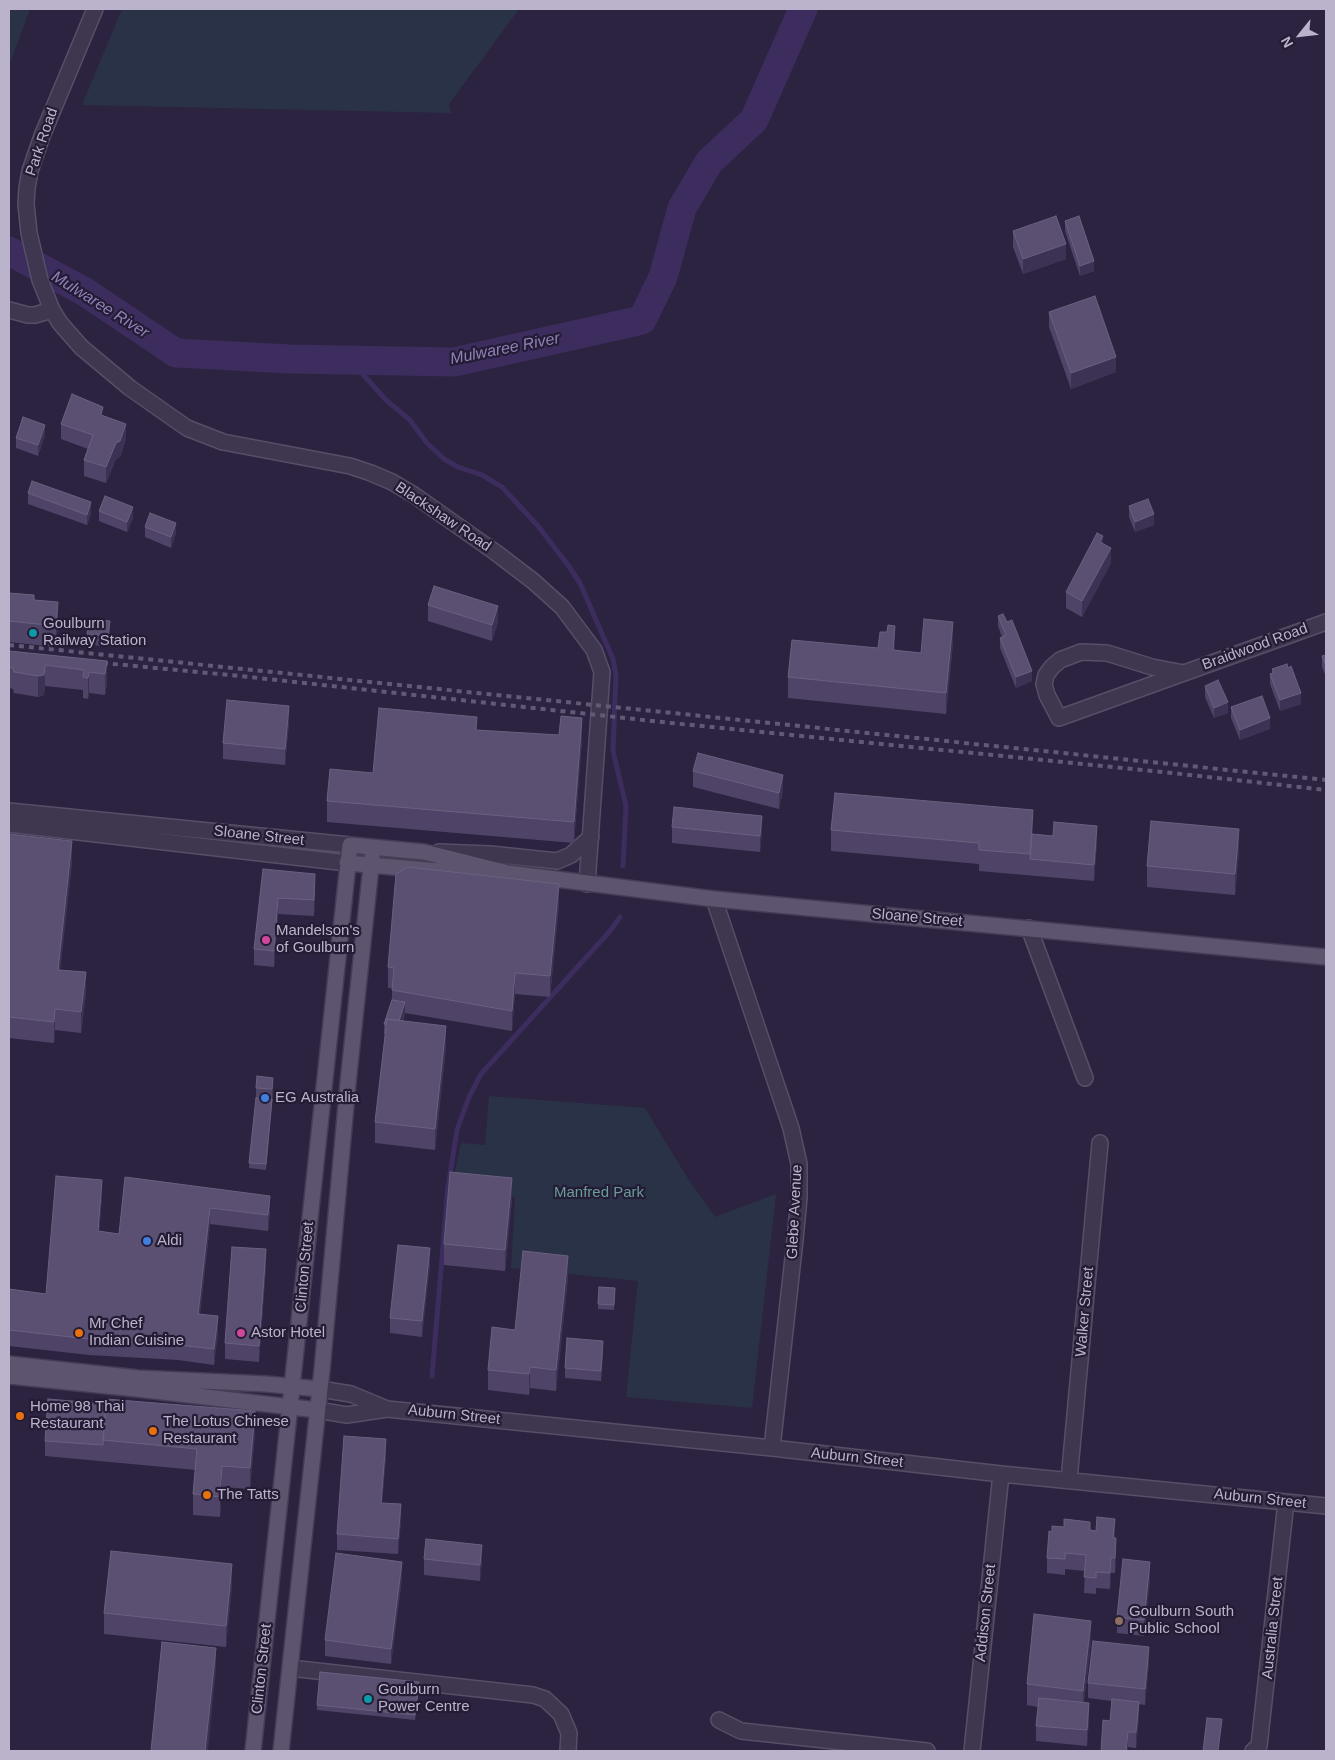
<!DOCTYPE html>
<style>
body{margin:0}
#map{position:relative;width:1335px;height:1760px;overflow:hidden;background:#2c2340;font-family:Helvetica,sans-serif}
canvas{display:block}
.frame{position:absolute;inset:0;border:10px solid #bbb3cb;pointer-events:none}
.north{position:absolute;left:1275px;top:10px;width:50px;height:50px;-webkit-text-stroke:4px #241c35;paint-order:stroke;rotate:241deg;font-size:14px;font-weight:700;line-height:20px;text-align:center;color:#bbb3cb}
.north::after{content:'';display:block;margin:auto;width:18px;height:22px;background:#bbb3cb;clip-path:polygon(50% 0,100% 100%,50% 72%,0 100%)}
</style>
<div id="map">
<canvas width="1335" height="1760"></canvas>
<div class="frame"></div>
<div class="north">N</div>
</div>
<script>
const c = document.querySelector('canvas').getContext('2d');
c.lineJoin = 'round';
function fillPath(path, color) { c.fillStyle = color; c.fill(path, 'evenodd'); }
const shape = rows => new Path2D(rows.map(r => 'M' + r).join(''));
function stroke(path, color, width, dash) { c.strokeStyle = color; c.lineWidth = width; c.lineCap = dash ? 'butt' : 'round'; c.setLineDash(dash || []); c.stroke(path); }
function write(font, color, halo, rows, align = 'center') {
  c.font = font + ' Helvetica,sans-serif'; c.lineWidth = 4.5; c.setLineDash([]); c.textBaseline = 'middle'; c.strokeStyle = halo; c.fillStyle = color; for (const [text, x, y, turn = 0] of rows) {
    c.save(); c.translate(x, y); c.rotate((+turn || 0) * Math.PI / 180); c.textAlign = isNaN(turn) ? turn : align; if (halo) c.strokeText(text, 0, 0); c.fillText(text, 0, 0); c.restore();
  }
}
fillPath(shape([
 [9,9,30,9,9,66],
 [122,9,519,9,449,104,451,113,82,105],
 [489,1096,645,1108,685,1174,715,1217,776,1194,752,1408,626,1397,638,1281,511,1268,515,1197,451,1191,461,1143,485,1145]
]), '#2a3248');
stroke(shape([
 [350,360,386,400,409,419,427,443,444,459,458,467,482,475,502,487,538,526,568,565,580,583,613,659,616,675,613,751,626,806,623,866],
 [432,1376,448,1187,457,1130,469,1097,481,1074,610,931,620,917]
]), '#3c2d5e', 5);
stroke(shape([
 [9,251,85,292,176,353,290,359,454,362,642,320,663,277,682,208,709,162,754,120,803,9]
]), '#3c2d5e', 29);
const minor = shape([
 [9,310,28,315,35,315,52,310],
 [1184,673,1152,667,1107,653,1081,652,1060,660,1052,667,1046,675,1044,684,1047,695,1059,718,1184,673,1326,622],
 [714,899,791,1128,799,1164,799,1198,795,1240,772,1448],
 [1029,928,1085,1078],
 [320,1389,351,1394,387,1409],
 [317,1410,347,1415,387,1409,772,1448,1001,1474,1326,1506],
 [1069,1480,1100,1143],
 [290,1668,533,1695,545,1699,561,1714,569,1733,568,1751],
 [719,1720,741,1731,927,1751],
 [972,1751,1001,1474],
 [1253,1751,1259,1746,1286,1502]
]);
const tertiary = shape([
 [95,9,42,136,30,171,27,188,26,204,29,233,40,280,52,310,60,323,81,347,130,388,187,428,223,442,350,466,371,473,392,482,414,495,495,552,533,581,562,607,594,650,602,672,587,884],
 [9,811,350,845],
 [9,824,347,863],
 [439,852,490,854,557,861,571,855,591,837]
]);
const primary = shape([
 [347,863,439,871,508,873,714,899,1326,957],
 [9,1364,138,1378,266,1384,320,1389],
 [9,1376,137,1389,317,1410],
 [253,1751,350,845,424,852,508,873],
 [281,1751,322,1370,348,1083,372,857]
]);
stroke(minor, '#574f68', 18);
stroke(tertiary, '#574f68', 18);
stroke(primary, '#453d56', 18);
stroke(minor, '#3f3750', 15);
stroke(tertiary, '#3f3750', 15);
stroke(primary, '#5d5570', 15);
stroke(shape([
 [9,645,1326,780],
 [93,662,240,676,671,723,1163,772,1326,790]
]), '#625977', 4, [5, 5]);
fillPath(shape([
 [1065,221,1094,271,1080,276,1065,231],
 [1013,231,1066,259,1023,274,1013,247],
 [1049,312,1116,372,1071,389,1049,327],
 [103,415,126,439,120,457,116,459,106,483,84,476,84,460,88,449,61,439,61,424],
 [45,435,38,456,16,448,16,438],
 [28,493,91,513,87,525,28,504],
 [1129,506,1154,525,1135,532,1129,517],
 [99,511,133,518,127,532,99,521],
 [145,527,176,533,171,548,145,537],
 [1111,563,1082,617,1066,608,1066,592],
 [9,593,34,600,58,623,56,647,9,642],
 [428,605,498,622,492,641,428,621],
 [998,616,1007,622,1032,681,1016,688,1000,648,1000,638,1002,637,998,626],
 [110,632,108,647,87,644,87,634],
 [953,643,946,714,788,698,788,677,878,648,895,647,895,650,921,653],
 [9,651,107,661,107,682,105,695,89,693,88,699,83,698,83,690,45,686,44,695,38,697,14,693,13,689,9,688],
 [1326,655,1326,677,1322,667,1322,656],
 [1272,669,1301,704,1280,711,1270,684,1270,674,1272,673],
 [1205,686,1228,713,1214,718,1205,697],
 [1231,707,1270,729,1240,740,1231,718],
 [289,722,285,765,223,759,223,743],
 [477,730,582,739,574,843,327,822,327,801,373,773],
 [693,771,783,790,779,809,693,787],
 [672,827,762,832,760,852,672,843],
 [831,830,1033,835,1097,841,1094,881,979,871,979,864,831,851],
 [9,834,72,862,60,970,86,993,81,1033,55,1030,54,1043,9,1038],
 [1239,850,1235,895,1147,887,1147,866],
 [263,869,315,890,314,916,278,914,274,967,254,965,254,949],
 [559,905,550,997,515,994,512,1031,405,1013,403,1021,446,1047,435,1150,375,1143,375,1122,385,1034,384,1034,384,1024,392,1000,392,988,388,988,388,967],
 [273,1078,273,1093,266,1170,249,1168,256,1098,256,1088],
 [125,1177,270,1212,268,1231,210,1224,200,1314,218,1332,214,1365,178,1360,89,1355,9,1346,9,1289,46,1294,102,1196,99,1232,119,1234],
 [512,1199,505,1271,444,1265,444,1244],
 [430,1264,422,1337,390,1333,390,1318],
 [266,1265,259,1362,225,1359,225,1343],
 [568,1277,556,1391,530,1388,529,1395,488,1390,488,1370,515,1330],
 [599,1287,615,1288,614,1310,598,1309],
 [603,1351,601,1381,565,1378,565,1368],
 [255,1432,250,1489,222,1487,220,1517,193,1515,193,1494,196,1470,45,1456,45,1441],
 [386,1455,382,1503,401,1520,398,1554,337,1550,337,1534],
 [1090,1530,1115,1534,1115,1538,1116,1554,1115,1573,1111,1573,1110,1589,1096,1588,1096,1594,1084,1593,1085,1571,1065,1569,1065,1575,1047,1573,1047,1558],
 [424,1559,482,1561,480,1581,424,1575],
 [402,1578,391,1664,325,1656,325,1640],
 [1150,1578,1144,1636,1117,1633,1117,1617],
 [232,1585,226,1647,104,1634,104,1613],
 [1091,1642,1084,1702,1089,1719,1087,1746,1036,1741,1036,1726,1038,1707,1027,1705,1027,1684],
 [1149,1663,1145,1705,1139,1704,1139,1718,1136,1748,1128,1747,1112,1701,1088,1698,1088,1683],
 [419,1688,415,1720,317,1710,317,1705]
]), '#4f4467');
fillPath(shape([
 [1066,244,1066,259,1023,274,1023,259],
 [1094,261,1094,271,1080,276,1080,266],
 [1116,357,1116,372,1071,389,1071,373],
 [126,424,126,439,120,457,116,459,106,483,106,467,116,443],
 [45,425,45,435,38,456,38,445],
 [91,502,91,513,87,525,87,515],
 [133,507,133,518,127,532,127,522],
 [1154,514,1154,525,1135,532,1135,522],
 [176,523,176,533,171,548,171,537],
 [1103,536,1103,551,1100,542],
 [1111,548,1111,563,1082,617,1082,601],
 [58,602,58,623,56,647,56,626],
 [498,606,498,622,492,641,492,625],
 [110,621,110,632,108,647,108,636],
 [953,622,953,643,946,714,946,693],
 [895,626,895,647,893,671,893,650],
 [107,661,107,682,105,695,105,674],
 [45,665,45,686,44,695,38,697,38,676],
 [1032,671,1032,681,1016,688,1016,677],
 [89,672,89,693,88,699,88,678],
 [1301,693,1301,704,1280,711,1280,700],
 [1228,702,1228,713,1214,718,1214,708],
 [289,706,289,722,285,765,285,749],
 [582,718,582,739,574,843,574,822],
 [1270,718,1270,729,1240,740,1240,730],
 [783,775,783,790,779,809,779,793],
 [1033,810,1033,831,1031,859,1030,859,1030,854],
 [762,816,762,832,760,852,760,836],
 [1097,826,1097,841,1094,881,1094,865],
 [1239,829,1239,850,1235,895,1235,874],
 [72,841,72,862,58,991,58,970],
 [315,874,315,890,314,916,314,900],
 [559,884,559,905,550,997,550,976],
 [278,898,278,914,274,967,274,951],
 [86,972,86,993,81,1033,81,1012],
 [515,973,515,994,512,1031,512,1011],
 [405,1002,405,1012,398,1036,398,1025],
 [55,1009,55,1030,54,1043,54,1022],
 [446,1026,446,1047,435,1150,435,1129],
 [273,1078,273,1093,266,1170,272,1099],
 [512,1178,512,1199,505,1271,505,1250],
 [102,1180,102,1196,98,1247,98,1231],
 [270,1196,270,1212,268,1231,268,1215],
 [210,1208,210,1224,198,1329,198,1314],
 [430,1248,430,1264,422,1337,422,1321],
 [266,1249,266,1265,259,1362,259,1346],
 [568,1256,568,1277,556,1391,556,1370],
 [218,1316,218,1332,214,1365,214,1349],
 [603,1341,603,1351,601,1381,601,1371],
 [530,1367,530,1388,529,1395,529,1374],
 [255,1411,255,1432,250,1489,250,1468],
 [386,1439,386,1455,381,1519,381,1503],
 [222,1466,222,1487,220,1517,220,1497],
 [401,1504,401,1520,398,1554,398,1539],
 [1115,1519,1115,1534,1113,1554,1113,1538],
 [1116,1538,1116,1554,1115,1573,1115,1558],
 [482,1545,482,1561,480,1581,480,1565],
 [1111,1557,1111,1573,1110,1589,1110,1573],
 [402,1562,402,1578,391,1664,391,1649],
 [1150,1562,1150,1578,1144,1636,1144,1620],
 [232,1564,232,1585,226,1647,226,1626],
 [1091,1621,1091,1642,1083,1712,1083,1691],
 [1149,1647,1149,1663,1145,1705,1145,1689],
 [216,1648,216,1669,208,1751,205,1751],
 [1139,1702,1139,1718,1136,1748,1136,1732],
 [1089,1703,1089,1719,1087,1746,1087,1730],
 [1128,1732,1128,1751,1126,1751]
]), '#3c3253');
const building = shape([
 [1056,216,1066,244,1023,259,1013,231,1056,216],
 [1079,216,1094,261,1080,266,1065,221,1079,216],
 [1095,296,1116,357,1071,373,1049,312,1095,296],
 [72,394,103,407,101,415,126,424,120,441,116,443,106,467,84,460,93,435,61,424,72,394],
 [23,417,45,425,38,445,16,438,23,417],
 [32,481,91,502,87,515,28,493,32,481],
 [105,496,133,507,127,522,99,511,105,496],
 [1148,499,1154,514,1135,522,1129,506,1148,499],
 [150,513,176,523,171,537,145,527,150,513],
 [1097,533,1103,536,1100,542,1111,548,1082,601,1066,592,1097,533],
 [434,586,498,606,492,625,428,605,434,586],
 [9,593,34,595,34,600,58,602,56,626,9,621,9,593],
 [1003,614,1007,622,1012,620,1032,671,1016,677,1000,638,1006,635,998,616,1003,614],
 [89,619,110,621,108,636,87,634,89,619],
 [924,619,953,622,946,693,788,677,792,640,878,648,880,632,887,632,888,625,895,626,893,650,921,653,924,619],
 [9,651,107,661,105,674,89,672,88,678,83,677,84,670,45,665,44,675,38,676,14,672,13,668,9,667,9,651],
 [1326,655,1326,666,1322,656,1326,655],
 [1287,664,1288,668,1291,666,1301,693,1280,700,1270,674,1274,673,1272,669,1287,664],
 [1218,680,1228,702,1214,708,1205,686,1218,680],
 [1262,696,1270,718,1240,730,1231,707,1262,696],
 [227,700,289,706,285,749,223,743,227,700],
 [379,708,477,717,476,730,559,735,561,716,582,718,574,822,327,801,330,769,373,773,379,708],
 [698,753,783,775,779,793,693,771,698,753],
 [835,793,1033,810,1030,854,979,850,979,843,831,830,835,793],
 [674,807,762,816,760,836,672,827,674,807],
 [1151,821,1239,829,1235,874,1147,866,1151,821],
 [1054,822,1097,826,1094,865,1030,859,1032,834,1053,836,1054,822],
 [9,834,72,841,58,970,86,972,81,1012,55,1009,54,1022,9,1017,9,834],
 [408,867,559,884,550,976,515,973,512,1011,392,990,394,968,388,967,396,874,408,867],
 [263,869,315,874,314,900,278,898,274,951,254,949,263,869],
 [392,1000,405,1002,399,1021,387,1019,386,1024,384,1024,392,1000],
 [387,1019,446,1026,435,1129,375,1122,387,1019],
 [257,1076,273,1078,272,1089,256,1088,257,1076],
 [256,1098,272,1099,266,1164,249,1163,256,1098],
 [450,1172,512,1178,505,1250,444,1244,450,1172],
 [56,1176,102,1180,98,1231,119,1234,125,1177,270,1196,268,1215,210,1208,198,1314,218,1316,214,1349,178,1345,89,1339,9,1330,9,1289,46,1294,56,1176],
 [398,1245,430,1248,422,1321,390,1318,398,1245],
 [232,1247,266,1249,259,1346,225,1343,232,1247],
 [523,1251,568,1256,556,1370,530,1367,529,1374,488,1370,492,1327,515,1330,523,1251],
 [599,1287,615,1288,614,1305,598,1304,599,1287],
 [567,1338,603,1341,601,1371,565,1368,567,1338],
 [48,1399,106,1404,103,1445,45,1441,48,1399],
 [106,1399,255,1411,250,1468,222,1466,220,1497,193,1494,197,1449,103,1440,106,1399],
 [344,1436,386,1439,381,1503,401,1504,398,1539,337,1534,344,1436],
 [1097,1517,1115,1519,1113,1538,1116,1538,1115,1558,1111,1557,1110,1573,1096,1572,1096,1578,1084,1577,1086,1555,1065,1553,1065,1559,1047,1558,1049,1531,1052,1532,1052,1526,1064,1527,1064,1519,1090,1522,1090,1530,1096,1531,1097,1517],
 [426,1539,482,1545,480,1565,424,1559,426,1539],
 [111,1551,232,1564,226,1626,104,1613,111,1551],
 [336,1553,402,1562,391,1649,325,1640,336,1553],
 [1123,1559,1150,1562,1144,1620,1117,1617,1123,1559],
 [1034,1614,1091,1621,1083,1691,1027,1684,1034,1614],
 [1093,1641,1149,1647,1145,1689,1088,1683,1093,1641],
 [162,1642,216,1648,205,1751,151,1751,162,1642],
 [320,1672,419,1682,415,1715,317,1705,320,1672],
 [1039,1698,1089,1703,1087,1730,1036,1726,1039,1698],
 [1112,1699,1139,1702,1136,1732,1128,1732,1126,1751,1101,1751,1103,1720,1110,1721,1112,1699],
 [1207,1718,1222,1719,1218,1751,1203,1751,1207,1718]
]);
fillPath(building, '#5b5071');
stroke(building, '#6a607f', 1);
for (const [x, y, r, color] of [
 [33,633,5,"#0f9aa8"],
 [266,940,5,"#d1479c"],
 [265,1098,5,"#3f7fe0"],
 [147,1241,5,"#3f7fe0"],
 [79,1333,5,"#e8710a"],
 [241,1333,5,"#d1479c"],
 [20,1416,5,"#e8710a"],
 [153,1431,5,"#e8710a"],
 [207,1495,5,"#e8710a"],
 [1119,1621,5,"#8d6e63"],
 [368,1699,5,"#0f9aa8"]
]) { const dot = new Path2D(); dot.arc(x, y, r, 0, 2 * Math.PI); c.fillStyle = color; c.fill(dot); stroke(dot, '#241c35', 2); }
write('15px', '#bbb3cb', '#241c35', [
 ["Park Road",42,142,-71],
 ["Blackshaw Road",443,517,34],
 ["Braidwood Road",1255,647,-20],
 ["Sloane Street",259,836,6],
 ["Sloane Street",917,918,5],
 ["Glebe Avenue",795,1212,-87],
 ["Clinton Street",305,1267,-85],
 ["Walker Street",1085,1312,-85],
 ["Auburn Street",454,1415,6],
 ["Auburn Street",857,1458,6],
 ["Auburn Street",1260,1499,6],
 ["Addison Street",986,1613,-84],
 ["Australia Street",1273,1628,-84],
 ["Clinton Street",262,1669,-84]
]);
write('15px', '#bbb3cb', '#241c35', [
 ["Goulburn",43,624],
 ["Railway Station",43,641],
 ["Mandelson's",276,931],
 ["of Goulburn",276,948],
 ["EG Australia",275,1098],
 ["Aldi",157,1241],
 ["Mr Chef",89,1324],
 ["Indian Cuisine",89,1341],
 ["Astor Hotel",251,1333],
 ["Home 98 Thai",30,1407],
 ["Restaurant",30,1424],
 ["The Lotus Chinese",163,1422],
 ["Restaurant",163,1439],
 ["The Tatts",217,1495],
 ["Goulburn South",1129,1612],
 ["Public School",1129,1629],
 ["Goulburn",378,1690],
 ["Power Centre",378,1707]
], 'left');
write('15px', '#699d9b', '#241c35', [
 ["Manfred Park",599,1193]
]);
write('italic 16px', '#9180b8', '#241c35', [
 ["Mulwaree River",100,305,32],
 ["Mulwaree River",505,349,-11]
]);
</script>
